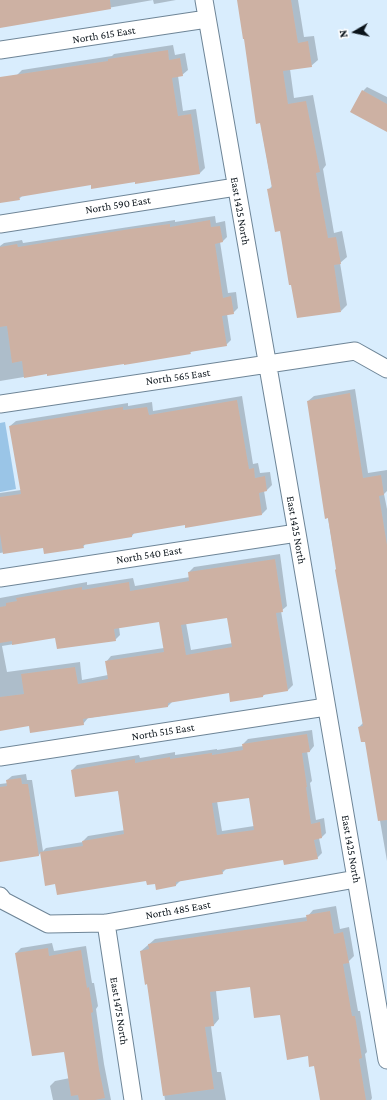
<!DOCTYPE html>
<style>
body{margin:0}
#map{position:relative;width:387px;height:1100px;overflow:hidden;background:#d9edfd;font-family:"Crimson Pro",serif}
canvas{display:block}
.north{position:absolute;left:335px;top:12px;width:40px;height:40px;-webkit-text-stroke:3px #fff;paint-order:stroke;rotate:261deg;font-size:11px;font-weight:700;line-height:16px;text-align:center;color:#0b141b}
.north::after{content:'';display:block;margin:auto;width:14px;height:18px;background:#0b141b;clip-path:polygon(50% 0,100% 100%,50% 72%,0 100%)}
</style>
<div id="map">
<canvas width="387" height="1100"></canvas>
<div class="north">N</div>
</div>
<script>
const c = document.querySelector('canvas').getContext('2d');
c.lineJoin = 'round';
function fillPath(path, color) { c.fillStyle = color; c.fill(path, 'evenodd'); }
const shape = rows => new Path2D(rows.map(r => 'M' + r).join(''));
function stroke(path, color, width, dash) { c.strokeStyle = color; c.lineWidth = width; c.lineCap = dash ? 'butt' : 'round'; c.setLineDash(dash || []); c.stroke(path); }
function write(font, color, halo, rows, align = 'center') {
  c.font = font + ' "Crimson Pro",serif'; c.lineWidth = 3; c.setLineDash([]); c.textBaseline = 'middle'; c.strokeStyle = halo; c.fillStyle = color; for (const [text, x, y, turn = 0] of rows) {
    c.save(); c.translate(x, y); c.rotate((+turn || 0) * Math.PI / 180); c.textAlign = isNaN(turn) ? turn : align; if (halo) c.strokeText(text, 0, 0); c.fillText(text, 0, 0); c.restore();
  }
}
fillPath(shape([
 [5,422,16,489,0,492,0,423]
]), '#9ac5e7');
fillPath(shape([
 [0,0,176,0,154,4,153,0,0,27],
 [238,0,298,0,304,37,314,36,318,60,311,66,290,69,294,98,313,95,326,165,323,169,334,233,342,231,347,257,340,263,347,305,341,311,281,230,269,189,272,186],
 [173,45,175,55,185,53,188,70,182,75,178,76,183,111,196,109,205,168,200,173,91,184,23,195,19,199,0,202,0,78,17,75,22,70,112,56,114,54],
 [367,87,387,97,387,131,363,91],
 [215,216,216,223,225,221,227,237,222,242,220,242,228,293,236,292,238,308,233,313,227,314,231,340,226,345,193,350,190,353,48,373,0,381,0,246,4,243,22,240,23,243,175,220,175,222],
 [355,389,368,473,387,470,387,491,384,494,387,509,387,861,366,740,359,727,363,723,308,401,314,396],
 [242,396,253,464,258,463,260,473,270,472,272,485,267,490,264,491,267,509,262,514,186,527,186,524,135,532,132,536,86,543,83,547,44,546,0,553,0,493,21,490,10,426,16,421,128,403,128,406,152,402,153,411],
 [280,554,287,606,281,611,293,685,288,690,265,694,263,696,230,692,173,701,168,706,88,718,83,724,30,725,0,730,0,598,87,582,87,585,133,578,135,586,190,577,189,572,194,567],
 [228,617,233,643,191,650,186,623],
 [160,621,164,648,111,656,106,662,108,675,82,680,80,662,7,672,2,646,56,637,115,640,120,635,119,627],
 [312,730,314,746,310,751,307,751,312,781,310,783,316,820,324,818,326,833,322,837,319,838,322,853,317,858,284,858,227,868,222,873,181,880,176,885,156,883,147,880,56,883,41,852,39,855,0,861,0,784,8,783,7,780,12,776,26,774,27,780,32,780,43,851,46,848,83,842,83,841,88,836,125,830,118,790,72,770,77,765,139,755,140,758,175,752,175,755,217,749,217,750,243,746,243,744,248,739],
 [250,797,254,826,222,831,217,801],
 [336,906,340,929,349,927,354,956,349,961,358,1011,360,1011,367,1052,365,1054,372,1098,371,1100,321,1100,315,1065,281,1013,251,986,216,991,219,1019,214,1025,211,1026,217,1072,221,1072,226,1100,165,1100,148,983,141,951,155,939,307,917,313,910],
 [52,943,54,951,86,946,92,983,94,983,98,1006,96,1009,104,1064,111,1100,53,1100,50,1086,55,1081,70,1078,65,1050,16,953,21,948]
]), '#0003');
fillPath(shape([
 [0,0,110,0,111,9,0,28],
 [237,0,291,0,298,43,308,41,312,67,283,71,288,104,306,101,320,172,316,173,328,238,336,237,341,264,334,265,341,312,297,318,291,285,289,285,280,231,275,232,267,189,272,188,260,123,256,124,244,39,243,39],
 [168,50,169,60,180,58,183,76,172,78,178,116,191,114,200,174,135,184,135,182,91,189,91,185,19,197,20,200,0,203,0,77,108,61,108,59],
 [362,90,387,104,387,132,350,112],
 [210,220,211,227,220,226,223,242,215,244,223,298,231,296,234,314,222,316,227,346,190,352,191,354,124,365,124,364,47,376,47,374,24,378,22,361,12,363,7,326,0,327,0,247,17,244,18,247,130,229,170,224,170,227],
 [350,393,363,478,381,475,384,495,379,496,387,545,387,820,378,821,365,742,361,742,358,727,363,726,335,570,336,569,328,518,325,519,307,401],
 [237,400,249,469,254,468,255,478,265,476,267,491,259,493,262,515,185,528,185,525,132,534,132,537,83,545,84,548,44,554,43,548,3,554,0,534,0,497,21,494,9,426,123,407,123,410,147,407,149,415],
 [275,559,283,612,276,613,288,691,263,695,263,697,230,702,229,693,168,703,168,707,83,719,84,725,30,733,29,726,0,731,0,697,24,694,21,674,75,667,78,684,108,679,105,661,164,652,159,622,114,629,116,641,57,649,55,638,12,645,12,641,0,643,0,607,6,606,6,603,17,601,16,598,82,587,82,590,129,582,130,591,189,581,188,572],
 [227,618,232,647,186,655,181,625],
 [307,734,310,752,302,753,307,787,306,787,311,824,320,822,322,838,314,840,318,859,284,865,283,860,222,870,223,874,176,882,176,886,156,890,155,884,147,885,146,881,57,895,55,884,45,886,40,852,83,846,82,841,124,834,118,791,75,797,71,770,135,759,135,763,170,757,170,759,212,753,212,755,243,750,242,744],
 [249,798,254,830,217,835,212,803],
 [21,778,22,784,28,784,39,856,0,862,0,787,7,786,6,780],
 [330,911,334,934,343,932,349,963,343,964,352,1016,355,1016,362,1058,359,1059,366,1100,320,1100,314,1066,309,1067,308,1056,287,1060,280,1015,254,1018,250,987,210,992,214,1026,205,1027,214,1089,163,1096,147,984,145,985,140,951,149,949,148,944,307,921,306,915],
 [48,948,49,956,81,950,87,988,89,987,93,1012,91,1013,99,1069,105,1098,95,1100,79,1100,78,1095,71,1096,64,1052,32,1056,15,953]
]), '#cdb1a3');
const street = shape([
 [204,0,297,533,387,1060],
 [0,50,207,19],
 [0,224,236,187],
 [0,404,355,351,387,369],
 [0,578,297,533],
 [0,757,326,707],
 [0,896,4,901,48,924,106,923,356,879],
 [106,923,133,1100]
]);
stroke(street, '#6e8597', 19);
stroke(street, '#fff', 17);
write('11px', '#0b141b', '#fff', [
 ["North 615 East",104,35,-9],
 ["North 590 East",118,205,-9],
 ["East 1425 North",240,211,80],
 ["North 565 East",178,377,-8],
 ["East 1425 North",296,530,80],
 ["North 540 East",149,555,-9],
 ["North 515 East",163,732,-9],
 ["East 1425 North",351,849,80],
 ["North 485 East",178,910,-10],
 ["East 1475 North",119,1011,81]
]);
</script>
